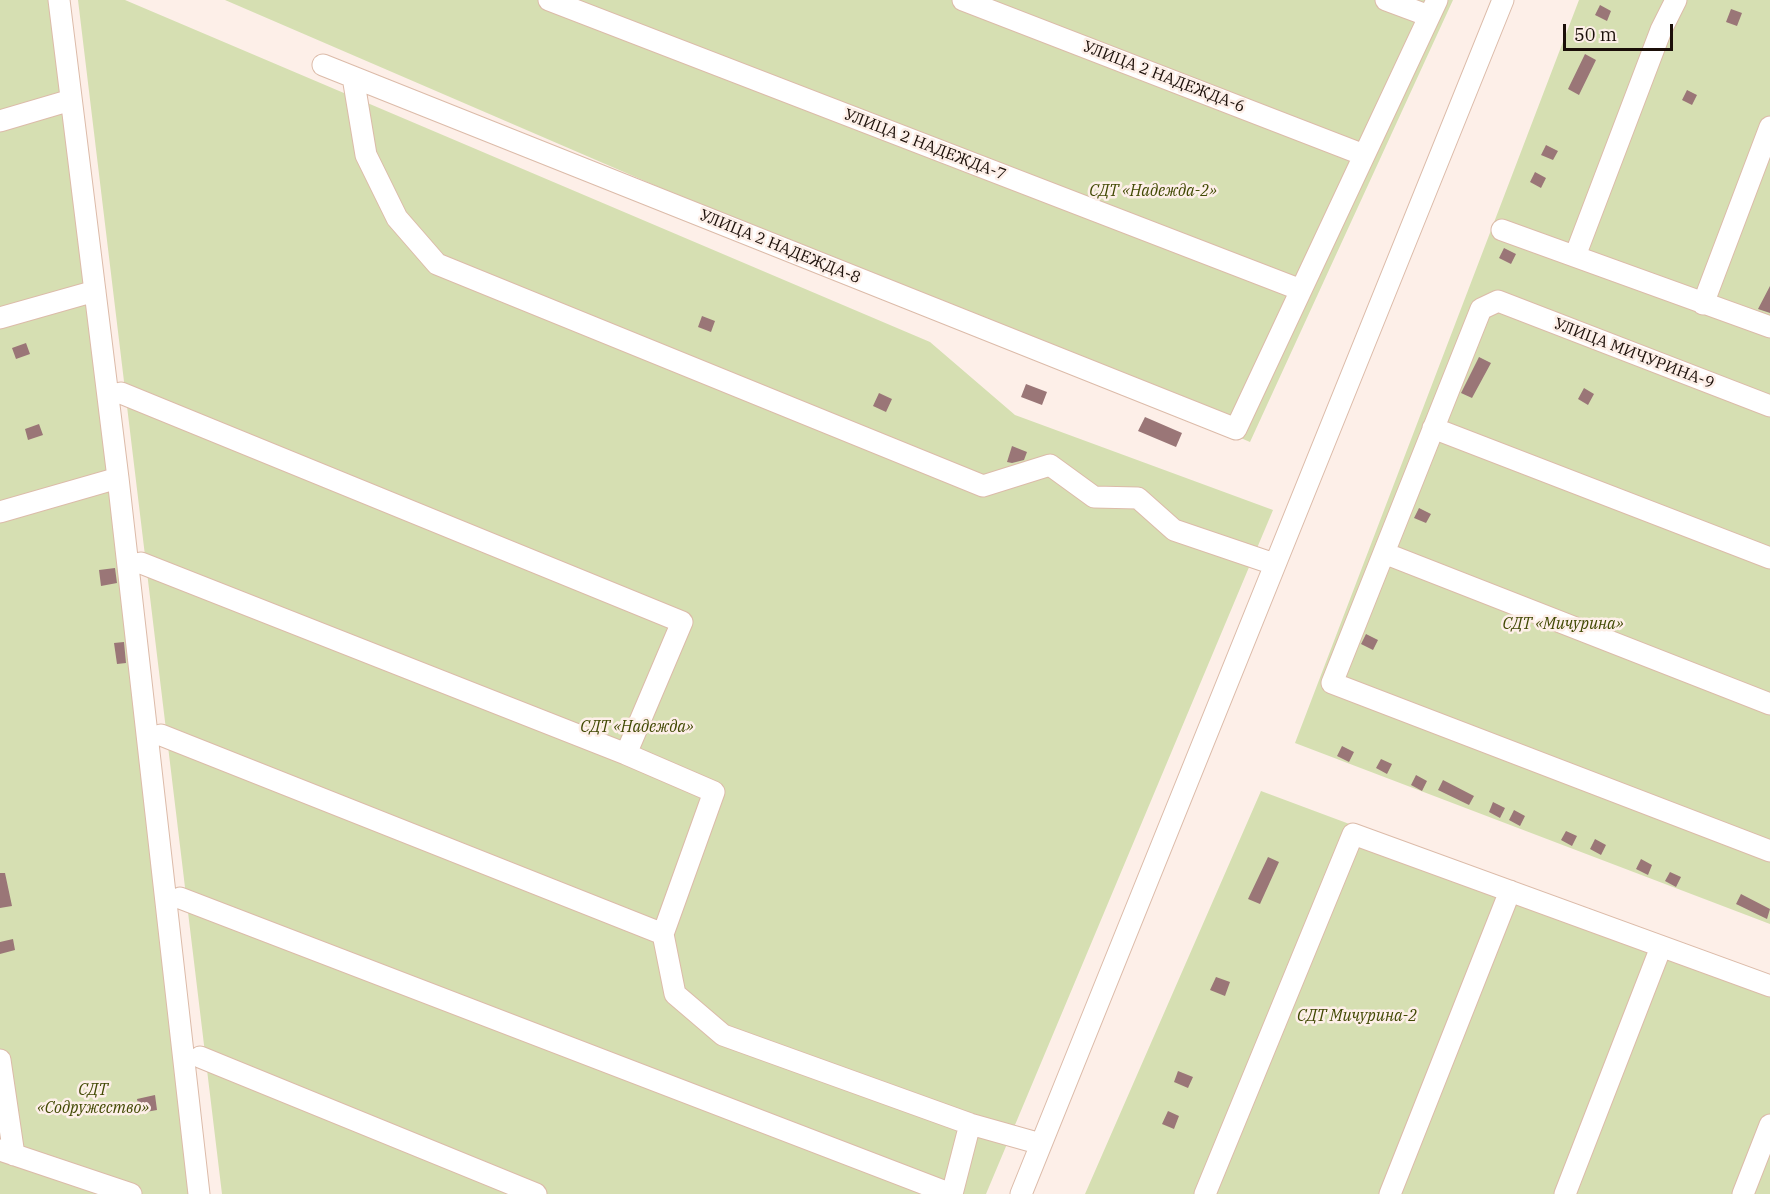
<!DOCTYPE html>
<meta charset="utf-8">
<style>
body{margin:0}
#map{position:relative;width:1770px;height:1194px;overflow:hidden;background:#fdefe8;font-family:"IBM Plex Serif",serif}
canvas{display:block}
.scale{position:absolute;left:1563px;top:24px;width:110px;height:27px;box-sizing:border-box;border:3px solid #1b0f09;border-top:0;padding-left:8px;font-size:18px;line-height:21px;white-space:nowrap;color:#1b0f09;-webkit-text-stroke:4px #fdefe8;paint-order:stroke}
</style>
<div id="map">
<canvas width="1770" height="1194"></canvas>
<div class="scale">50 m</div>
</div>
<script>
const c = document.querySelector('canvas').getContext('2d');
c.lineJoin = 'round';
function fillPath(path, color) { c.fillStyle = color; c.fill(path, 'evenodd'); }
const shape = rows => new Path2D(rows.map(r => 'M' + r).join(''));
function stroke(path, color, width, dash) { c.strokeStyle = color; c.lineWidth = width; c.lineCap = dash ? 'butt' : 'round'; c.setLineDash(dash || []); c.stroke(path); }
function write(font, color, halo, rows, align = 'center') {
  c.font = font + ' "IBM Plex Serif",serif'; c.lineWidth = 5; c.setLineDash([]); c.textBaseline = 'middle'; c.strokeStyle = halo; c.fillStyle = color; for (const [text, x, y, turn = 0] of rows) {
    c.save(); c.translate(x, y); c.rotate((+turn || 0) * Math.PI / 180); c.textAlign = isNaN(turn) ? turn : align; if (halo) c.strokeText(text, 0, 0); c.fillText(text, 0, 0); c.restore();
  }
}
fillPath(shape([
 [0,0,48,0,138,671,199,1194,0,1194],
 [78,0,125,0,930,342,1015,415,1273,510,986,1194,222,1194],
 [225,0,1453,0,1250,442],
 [1579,0,1770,0,1770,924,1295,743],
 [1261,791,1770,981,1770,1194,1085,1194]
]), '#d6dfb2');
fillPath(shape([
 [1600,5,1611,11,1607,21,1595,15],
 [1731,9,1742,13,1737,26,1726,22],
 [1585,54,1596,60,1579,95,1568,89],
 [1687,90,1697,95,1692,105,1682,100],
 [1546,145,1558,151,1553,160,1541,155],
 [1535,172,1546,178,1541,188,1530,182],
 [1504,248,1516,254,1511,264,1499,258],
 [1770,286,1770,313,1758,309],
 [702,316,715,321,711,332,698,327],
 [26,343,30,354,16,359,12,348],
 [1479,357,1491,363,1472,398,1461,393],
 [1026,384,1047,392,1042,405,1021,397],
 [1584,388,1594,394,1588,405,1578,399],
 [879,393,892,399,886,412,873,406],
 [1145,417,1182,433,1176,447,1138,431],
 [39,424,43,435,28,440,25,429],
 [1012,446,1027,452,1024,460,1012,463,1007,462],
 [1419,508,1431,514,1426,523,1414,518],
 [115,568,117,583,101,586,99,570],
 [1366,634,1378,640,1373,650,1361,644],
 [124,642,126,663,117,664,114,643],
 [1342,746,1354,752,1349,762,1337,756],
 [1381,759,1392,764,1387,774,1376,768],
 [1416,775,1427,781,1422,791,1411,785],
 [1443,780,1474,796,1469,805,1438,790],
 [1493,802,1505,808,1500,818,1489,812],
 [1514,810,1525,816,1520,826,1509,820],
 [1566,831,1577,836,1572,846,1561,840],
 [1595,839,1606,845,1601,855,1590,849],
 [1268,857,1279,862,1260,904,1248,899],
 [1641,859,1652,865,1648,875,1636,869],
 [1670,872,1681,877,1676,887,1665,881],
 [0,873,5,873,12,906,0,908],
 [1741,894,1770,909,1767,919,1736,904],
 [13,939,15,950,0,954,0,942],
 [1216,977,1230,982,1225,996,1210,990],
 [1178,1071,1193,1077,1188,1088,1174,1082],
 [155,1095,157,1110,140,1113,137,1099],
 [1168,1111,1179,1116,1174,1129,1162,1124]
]), '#9a7677');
const minor = shape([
 [59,0,118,478,199,1194],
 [549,0,1301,290],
 [963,0,1364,155],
 [1386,0,1429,16],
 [323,65,1236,429,1437,0],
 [353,77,366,155,397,218,437,264,983,486,1050,465,1094,497,1138,498,1174,530,1274,564],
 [0,121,71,100],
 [1502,230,1770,327],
 [1575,256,1661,30,1676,0],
 [1703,304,1770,127],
 [0,318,95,291],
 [121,393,682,622,626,754,714,792,663,934,675,994,723,1035,970,1124,1041,1144],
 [1770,406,1498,301,1481,309,1332,683,1770,851],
 [1433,428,1770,558],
 [0,512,118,478],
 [1384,553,1770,704],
 [141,563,626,754],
 [161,735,663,934],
 [180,898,951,1194],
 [200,1057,536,1194],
 [0,1060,14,1155],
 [0,1150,131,1194],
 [952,1194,970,1124],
 [1021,1194,1503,0],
 [1205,1194,1353,834,1770,986],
 [1390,1194,1510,891],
 [1565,1194,1661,947],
 [1743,1194,1770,1125]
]);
stroke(minor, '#dcbba9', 23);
stroke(minor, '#fff', 21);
write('16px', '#1b0f09', '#fdefe8', [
 ["УЛИЦА 2 НАДЕЖДА-6",1164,77,21],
 ["УЛИЦА 2 НАДЕЖДА-7",925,145,21],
 ["УЛИЦА 2 НАДЕЖДА-8",780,247,22],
 ["УЛИЦА МИЧУРИНА-9",1634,354,21]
]);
write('italic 16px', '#414903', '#fdefe8', [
 ["СДТ «Надежда-2»",1153,191],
 ["СДТ «Мичурина»",1563,624],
 ["СДТ «Надежда»",637,727],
 ["СДТ Мичурина-2",1357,1016],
 ["СДТ",93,1090],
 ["«Содружество»",93,1108]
]);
</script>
